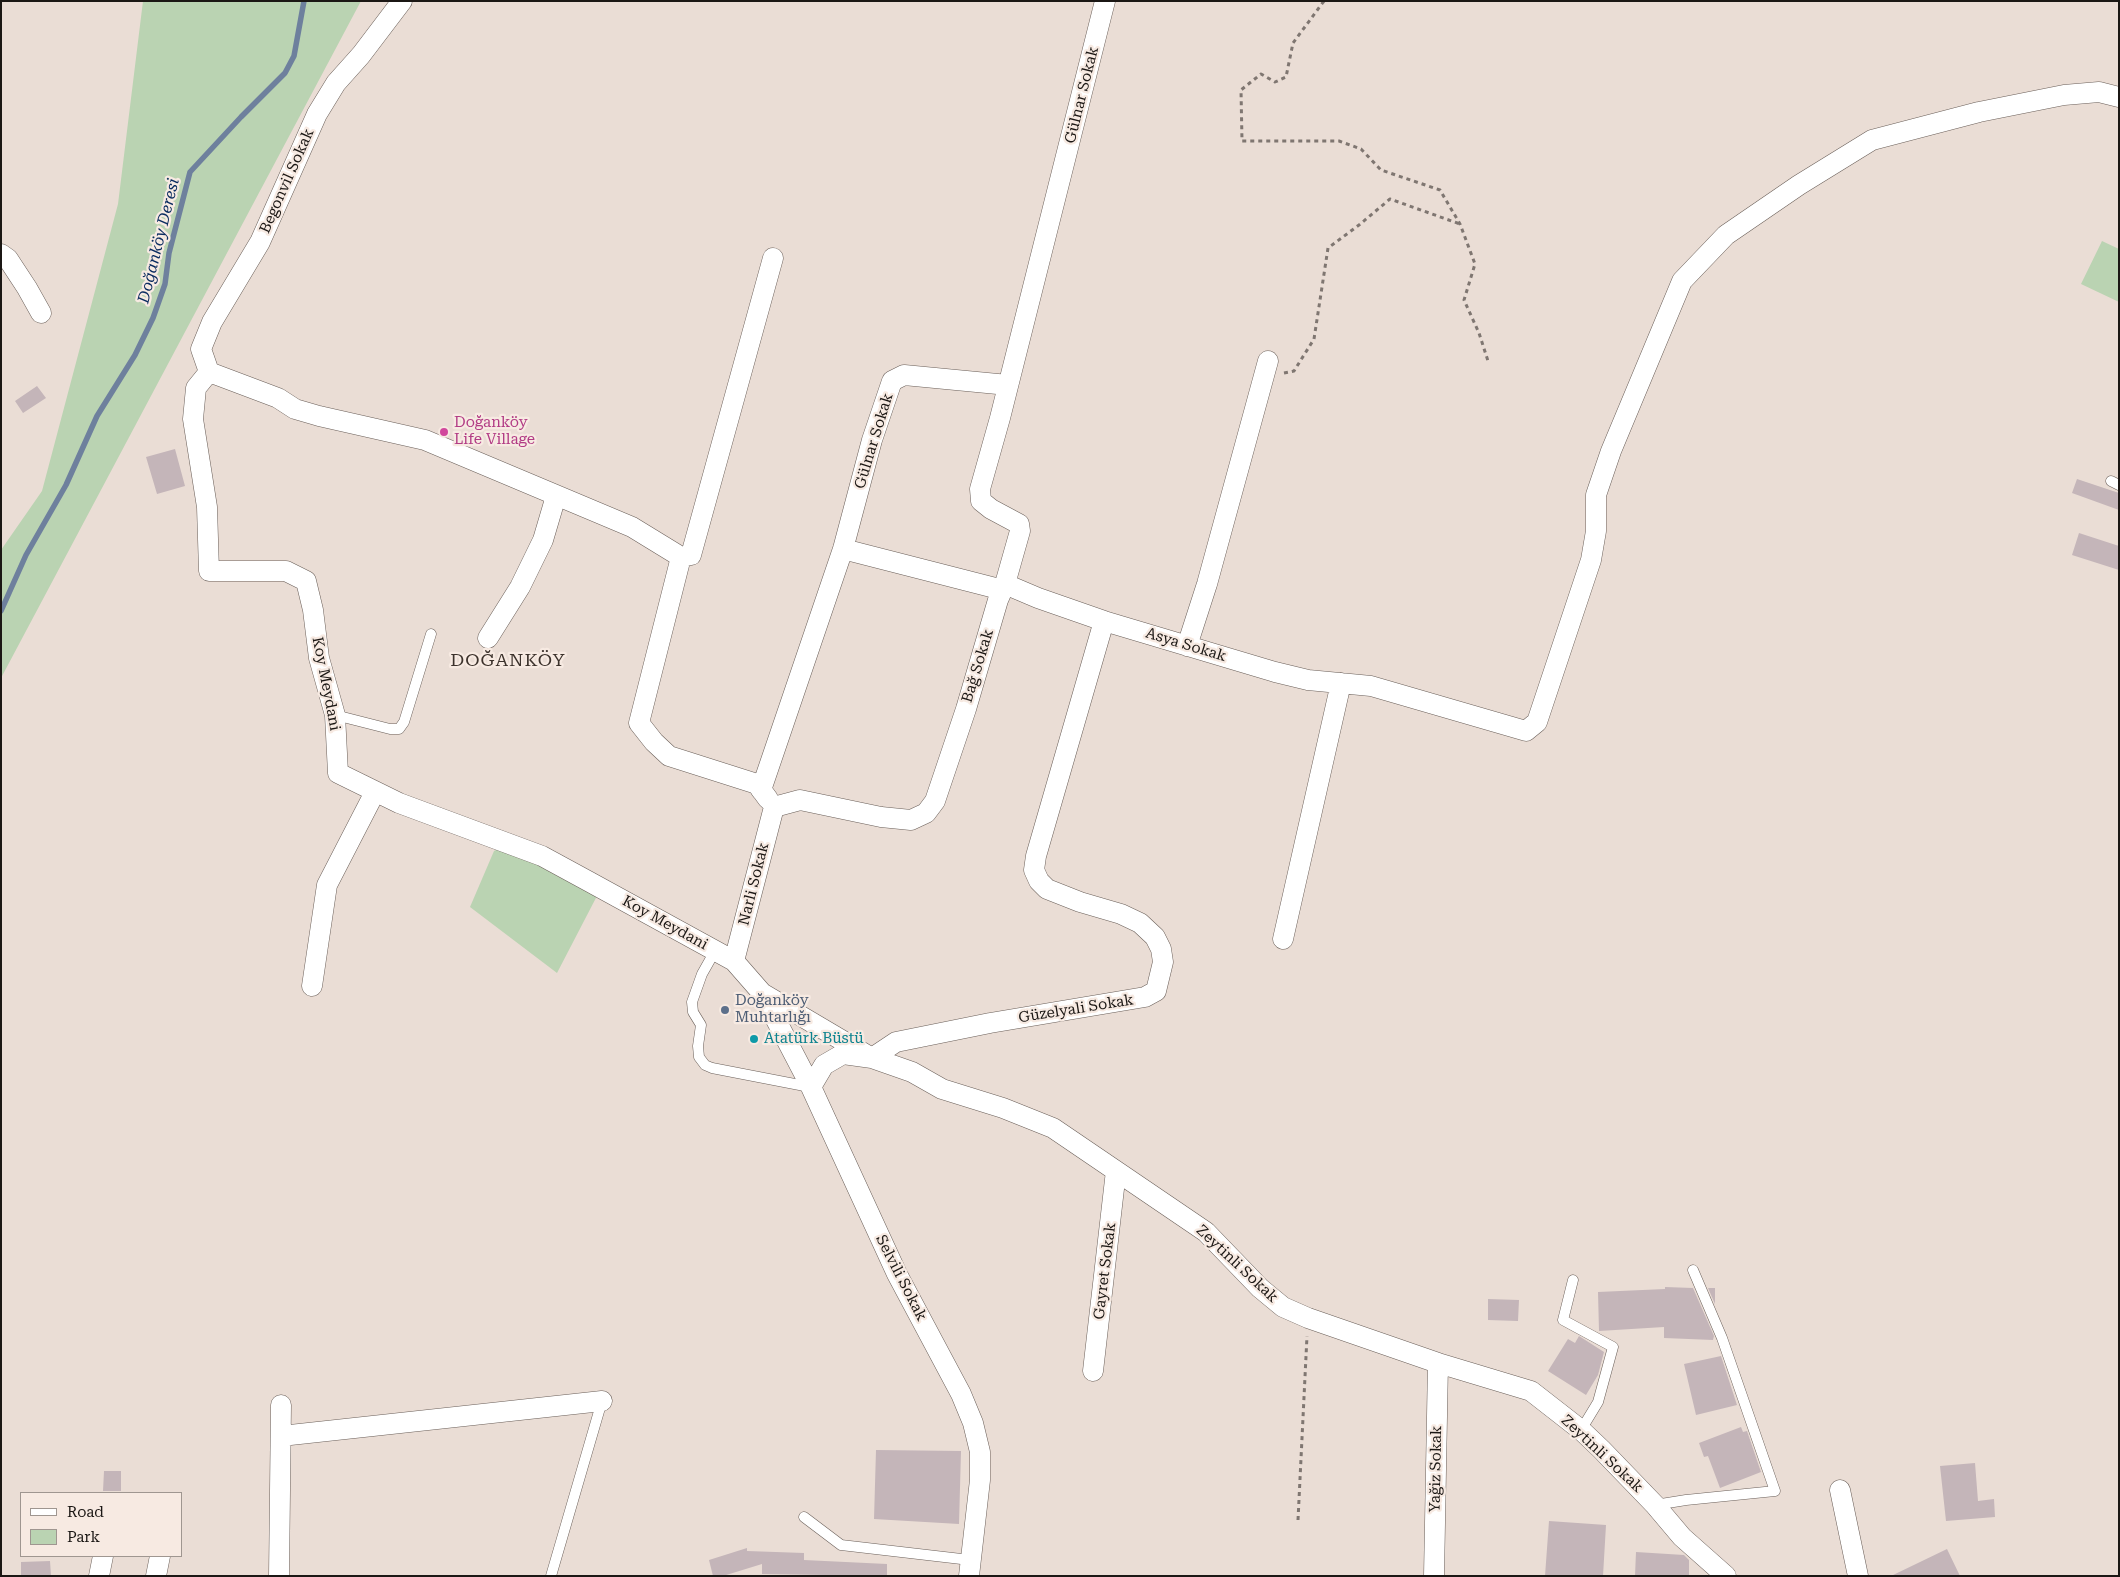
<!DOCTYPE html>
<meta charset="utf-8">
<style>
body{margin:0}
#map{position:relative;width:2120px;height:1577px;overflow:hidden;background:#eaddd5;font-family:"Roboto Serif",serif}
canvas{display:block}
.frame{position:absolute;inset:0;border:2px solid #1b1714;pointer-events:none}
.legend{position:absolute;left:20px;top:1492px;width:162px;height:65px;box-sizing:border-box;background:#f7eae2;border:1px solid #9f9690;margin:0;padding:6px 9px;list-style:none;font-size:15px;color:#1b1714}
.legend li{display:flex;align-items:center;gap:10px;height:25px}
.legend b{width:25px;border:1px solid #9f9690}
</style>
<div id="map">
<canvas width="2120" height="1577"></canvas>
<div class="frame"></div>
<ul class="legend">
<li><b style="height:6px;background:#fff"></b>Road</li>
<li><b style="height:14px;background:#bad3b2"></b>Park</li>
</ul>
</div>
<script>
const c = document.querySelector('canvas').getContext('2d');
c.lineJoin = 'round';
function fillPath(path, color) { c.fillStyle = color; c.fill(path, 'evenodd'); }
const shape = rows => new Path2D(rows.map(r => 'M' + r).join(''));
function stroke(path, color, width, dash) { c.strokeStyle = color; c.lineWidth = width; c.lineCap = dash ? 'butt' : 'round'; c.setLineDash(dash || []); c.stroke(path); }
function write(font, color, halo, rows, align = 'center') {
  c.font = font + ' "Roboto Serif",serif'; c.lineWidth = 4.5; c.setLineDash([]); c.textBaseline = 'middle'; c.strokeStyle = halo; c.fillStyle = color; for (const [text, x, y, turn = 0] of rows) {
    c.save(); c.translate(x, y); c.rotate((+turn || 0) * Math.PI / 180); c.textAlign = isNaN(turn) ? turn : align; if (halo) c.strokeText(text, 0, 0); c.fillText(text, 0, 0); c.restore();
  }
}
fillPath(shape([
 [143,1,361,1,1,678,1,550,42,491,118,204],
 [2102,241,2119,249,2119,302,2081,284],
 [503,846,598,894,557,973,470,907,494,851]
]), '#bad3b2');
stroke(shape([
 [1,611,26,555,66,485,97,416,135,355,153,318,165,284,169,253,190,172,241,117,285,73,294,56,304,1]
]), '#6e809d', 5.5);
fillPath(shape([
 [37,386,46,398,23,413,15,401],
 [175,449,185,486,157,494,146,457],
 [2077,479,2119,493,2119,510,2072,493],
 [2079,533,2119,546,2119,570,2072,555],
 [1665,1287,1693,1288,1714,1336,1713,1340,1664,1338,1664,1327,1599,1331,1598,1292,1665,1289],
 [1708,1288,1715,1288,1715,1304],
 [1488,1299,1519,1300,1518,1321,1488,1320],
 [1579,1336,1604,1352,1598,1375,1586,1395,1548,1371,1568,1339,1575,1343],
 [1721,1356,1737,1405,1696,1415,1684,1364],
 [1741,1427,1743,1432,1747,1431,1761,1472,1720,1488,1708,1456,1704,1457,1699,1443],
 [876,1450,961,1451,959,1524,874,1519],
 [1975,1463,1978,1501,1994,1499,1995,1517,1946,1521,1940,1466],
 [104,1471,121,1471,121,1491,103,1491],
 [1549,1521,1606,1525,1603,1576,1545,1576],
 [747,1548,747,1551,804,1553,804,1560,887,1564,887,1576,762,1574,762,1564,723,1576,713,1576,709,1560],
 [1947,1549,1960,1576,1891,1576],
 [1636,1552,1684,1555,1689,1560,1689,1576,1635,1576],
 [50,1561,51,1576,21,1576,21,1562]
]), '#c4b5b9');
const service = shape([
 [2111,481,2119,485],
 [335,715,390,729,399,729,404,722,431,634],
 [715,951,702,974,692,1002,693,1012,701,1025,698,1046,699,1057,705,1065,712,1068,810,1087],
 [1573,1280,1563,1320,1613,1347,1598,1402,1581,1430],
 [1655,1505,1686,1500,1775,1491,1722,1338,1693,1270],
 [804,1517,841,1545,970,1560],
 [551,1576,602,1401]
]);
const minor = shape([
 [1,254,8,259,27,288,41,313],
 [209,372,196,388,193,419,207,507,209,571,286,571,306,581,313,610,319,658,335,715,338,773,399,803,542,856,588,881,734,961,762,993,872,1058,912,1072,942,1089,1003,1108,1053,1128,1206,1232,1260,1288,1283,1307,1308,1318,1438,1363,1531,1391,1581,1430,1601,1449,1655,1505,1682,1537,1726,1576],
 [209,372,278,398,295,409,319,416,425,440,632,527,681,557,691,555,773,258],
 [209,372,201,349,212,322,260,242,317,114,336,83,361,55,402,1],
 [843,549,1003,590],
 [681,557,639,723,654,742,669,756,757,784,768,799],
 [1005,584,1038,598,1104,621,1275,672,1308,680,1371,686,1526,731,1537,722,1591,560,1596,531,1596,495,1611,451,1682,281,1726,235,1799,185,1872,140,1979,112,2064,95,2099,92,2119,97],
 [488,638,520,587,543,540,556,496],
 [1187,646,1207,584,1268,361],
 [761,790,843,549,872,440,892,381,904,375,1008,385],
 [774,807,800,800,881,817,911,820,926,813,935,801,966,709,998,600,1005,584,1020,531,1019,524,991,509,981,501,980,489,1000,418,1105,1],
 [1283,939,1341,683],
 [734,961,774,807],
 [312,986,327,885,375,792],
 [762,993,811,1087,897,1274,961,1394,973,1423,980,1452,980,1480,969,1576],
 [811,1087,824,1065,843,1054,872,1058,896,1042,990,1023,1145,997,1156,991,1163,962,1161,949,1155,937,1140,923,1121,914,1080,902,1047,889,1039,881,1034,870,1036,856,1104,621],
 [1093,1371,1116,1171],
 [281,1436,602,1401],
 [1840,1490,1858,1576],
 [99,1576,103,1556],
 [156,1576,160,1556],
 [279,1576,281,1405],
 [1434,1576,1438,1363]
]);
stroke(service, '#6a5f59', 11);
stroke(minor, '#6a5f59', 21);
stroke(shape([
 [1324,1,1293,43,1286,77,1275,82,1261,74,1241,90,1242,141,1339,141,1361,149,1381,170,1440,190,1460,224,1475,264,1464,300,1479,333,1488,361],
 [1284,373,1294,371,1314,339,1328,248,1359,225,1390,199,1460,224],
 [1298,1520,1307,1336]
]), '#7f7671', 3, [4, 4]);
stroke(service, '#fff', 10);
stroke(minor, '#fff', 20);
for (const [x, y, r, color] of [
 [444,432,5,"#d1479c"],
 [725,1010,5,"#5c6f8a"],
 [754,1039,5,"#0f9aa8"]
]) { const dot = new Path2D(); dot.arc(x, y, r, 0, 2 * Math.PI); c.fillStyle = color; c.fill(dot); stroke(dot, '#f7eae2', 2); }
write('15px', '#1b1714', '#f7eae2', [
 ["Gülnar Sokak",1082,95,-76],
 ["Begonvil Sokak",287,181,-66],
 ["Gülnar Sokak",874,441,-73],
 ["Asya Sokak",1186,645,17],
 ["Bağ Sokak",978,666,-73],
 ["Koy Meydani",326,684,79],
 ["Narli Sokak",754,884,-76],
 ["Koy Meydani",665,923,29],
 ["Güzelyali Sokak",1076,1009,-9],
 ["Zeytinli Sokak",1237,1264,43],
 ["Gayret Sokak",1105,1271,-83],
 ["Selvili Sokak",901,1278,63],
 ["Zeytinli Sokak",1602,1454,43],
 ["Yağiz Sokak",1436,1469,-89]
]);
write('15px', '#b23c85', '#f7eae2', [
 ["Doğanköy",454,423],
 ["Life Village",454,440]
], 'left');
write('15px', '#4e5e75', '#f7eae2', [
 ["Doğanköy",735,1001],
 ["Muhtarlığı",735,1018]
], 'left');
write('15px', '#0d838f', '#f7eae2', [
 ["Atatürk Büstü",764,1039]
], 'left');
write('italic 16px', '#0b2c60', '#f7eae2', [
 ["Doğanköy Deresi",159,241,-76]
]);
c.letterSpacing = '1px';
write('18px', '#3c322c', '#f7eae2', [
 ["DOĞANKÖY",508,661]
]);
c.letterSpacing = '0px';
</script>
